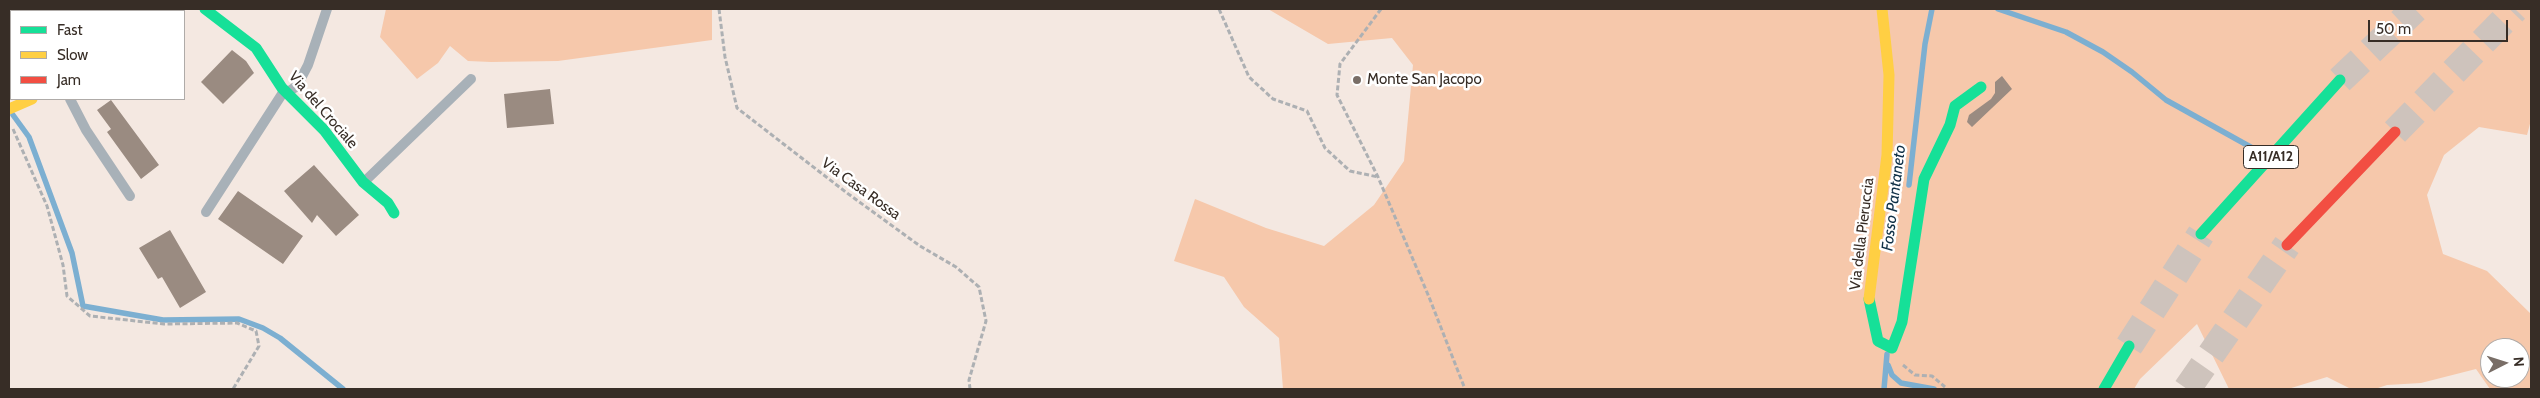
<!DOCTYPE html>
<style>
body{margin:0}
#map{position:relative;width:2540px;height:398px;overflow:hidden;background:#f4e8e1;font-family:Cabin,sans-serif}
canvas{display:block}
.frame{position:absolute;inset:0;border:10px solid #372d26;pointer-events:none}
.legend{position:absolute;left:10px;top:10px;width:175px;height:90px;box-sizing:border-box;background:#fff;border:1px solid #afaba8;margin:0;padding:6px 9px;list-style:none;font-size:15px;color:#372d26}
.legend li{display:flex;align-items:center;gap:10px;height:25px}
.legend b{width:25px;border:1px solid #afaba8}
.north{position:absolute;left:2480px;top:338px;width:50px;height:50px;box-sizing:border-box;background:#fff;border:1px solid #afaba8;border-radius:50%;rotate:85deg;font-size:14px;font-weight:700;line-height:20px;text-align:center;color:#372d26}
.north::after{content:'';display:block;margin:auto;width:18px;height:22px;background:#796e67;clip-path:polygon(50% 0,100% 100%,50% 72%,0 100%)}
.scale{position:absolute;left:2368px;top:20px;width:140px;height:22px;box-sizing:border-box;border:2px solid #372d26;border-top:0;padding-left:6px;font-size:15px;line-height:18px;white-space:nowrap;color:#372d26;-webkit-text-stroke:4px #fff;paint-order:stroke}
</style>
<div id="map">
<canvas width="2540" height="398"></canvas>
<div class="frame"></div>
<ul class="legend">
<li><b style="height:6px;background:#16e098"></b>Fast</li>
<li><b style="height:6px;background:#ffcf43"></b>Slow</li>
<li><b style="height:6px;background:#f24e42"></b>Jam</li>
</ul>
<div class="north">N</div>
<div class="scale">50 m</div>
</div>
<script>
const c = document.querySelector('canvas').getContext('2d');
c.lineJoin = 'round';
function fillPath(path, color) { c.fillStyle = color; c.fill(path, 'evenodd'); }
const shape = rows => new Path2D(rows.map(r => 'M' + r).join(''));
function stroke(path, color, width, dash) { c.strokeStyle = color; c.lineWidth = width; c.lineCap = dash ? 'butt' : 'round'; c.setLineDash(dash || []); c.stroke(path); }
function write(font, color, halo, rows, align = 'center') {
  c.font = font + ' Cabin,sans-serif'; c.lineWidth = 5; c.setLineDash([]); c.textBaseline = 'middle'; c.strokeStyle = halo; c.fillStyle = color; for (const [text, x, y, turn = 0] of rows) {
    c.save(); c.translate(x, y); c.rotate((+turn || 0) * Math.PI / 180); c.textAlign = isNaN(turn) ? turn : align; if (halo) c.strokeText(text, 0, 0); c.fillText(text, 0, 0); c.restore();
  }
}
fillPath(shape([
 [386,9,712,9,712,40,558,61,491,62,468,61,450,46,438,63,417,79,380,37],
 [1268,9,2531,9,2531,120,2527,135,2479,127,2444,155,2427,195,2443,254,2487,271,2531,314,2531,389,2490,389,2476,369,2421,383,2387,385,2375,389,2351,389,2327,377,2288,389,2229,389,2197,324,2140,379,2134,389,1283,389,1279,338,1244,307,1224,277,1174,261,1195,199,1266,228,1324,246,1374,205,1404,161,1413,65,1392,38,1328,44],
 [2490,348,2520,348,2520,378,2490,378]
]), '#f6c8ab');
stroke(shape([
 [1998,9,2066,32,2103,52,2132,72,2166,100,2256,150],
 [13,115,29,137,72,253,83,306,163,320,239,319,263,328,280,338,343,389],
 [1909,185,1925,44,1932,9],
 [1888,365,1892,375,1901,383,1934,389],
 [1884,389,1887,354]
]), '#7cafd1', 5.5);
fillPath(shape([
 [232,50,246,61,254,73,223,104,201,82],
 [2002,76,2012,89,1972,127,1967,122,1969,115,1991,99,1995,93,1995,82],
 [550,89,554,124,507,128,504,94],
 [111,100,159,165,141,179,107,132,111,129,97,110],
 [314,165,359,215,336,236,317,215,312,223,284,191],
 [238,191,303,236,283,264,218,219],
 [170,230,206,292,180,308,162,277,158,279,139,248]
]), '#9a8b81');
stroke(shape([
 [2340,80,2415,9],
 [2395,132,2515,9],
 [2129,346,2201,234],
 [2187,389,2287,245]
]), '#cec3bc', 28, [28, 14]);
stroke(shape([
 [719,9,725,57,737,108,847,193,920,246,956,267,979,287,986,321,969,380,970,389],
 [1219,9,1249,77,1273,99,1307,111,1325,148,1350,171,1378,177],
 [1381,9,1340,64,1337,95,1378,177,1429,297,1465,389],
 [13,129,47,206,63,265,67,296,90,316,164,324,237,323,256,331,259,346,233,389],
 [1903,365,1915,375,1932,376,1945,387]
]), '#adb0b3', 3, [5, 2.5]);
stroke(shape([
 [288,92,297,86,308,65,327,9],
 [70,99,86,130,130,196],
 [364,182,471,79],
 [206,212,284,91]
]), '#a8b1b8', 10);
stroke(shape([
 [205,9,256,48,282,88,324,130,363,182,388,203,394,213],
 [2201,234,2340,80],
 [1869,299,1878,341,1892,348,1902,322,1924,179,1950,125,1955,106,1981,87],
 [2104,389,2129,346]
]), '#16e098', 11);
stroke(shape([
 [133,11,136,9],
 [9,109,32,99],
 [1869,299,1887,155,1889,75,1882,9]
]), '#ffcf43', 11);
stroke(shape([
 [2287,245,2395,132]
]), '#f24e42', 11);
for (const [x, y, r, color] of [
 [1357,80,5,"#796e67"]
]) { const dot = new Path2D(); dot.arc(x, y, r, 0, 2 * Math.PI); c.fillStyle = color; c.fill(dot); stroke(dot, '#fff', 2); }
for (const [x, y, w] of [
 [2271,157,55]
]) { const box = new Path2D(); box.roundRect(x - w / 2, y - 11.5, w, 23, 4); c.fillStyle = '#fff'; c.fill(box); stroke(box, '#372d26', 1); }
write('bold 14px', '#372d26', null, [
 ["A11/A12",2271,157]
]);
write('15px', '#372d26', '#fff', [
 ["Monte San Jacopo",1367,80]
], 'left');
write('15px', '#372d26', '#fff', [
 ["Via del Crociale",323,110,49],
 ["Via Casa Rossa",861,189,36],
 ["Via della Pieruccia",1862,234,-83]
]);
write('italic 16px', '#0f3046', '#fff', [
 ["Fosso Pantaneto",1894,198,-83]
]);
</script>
